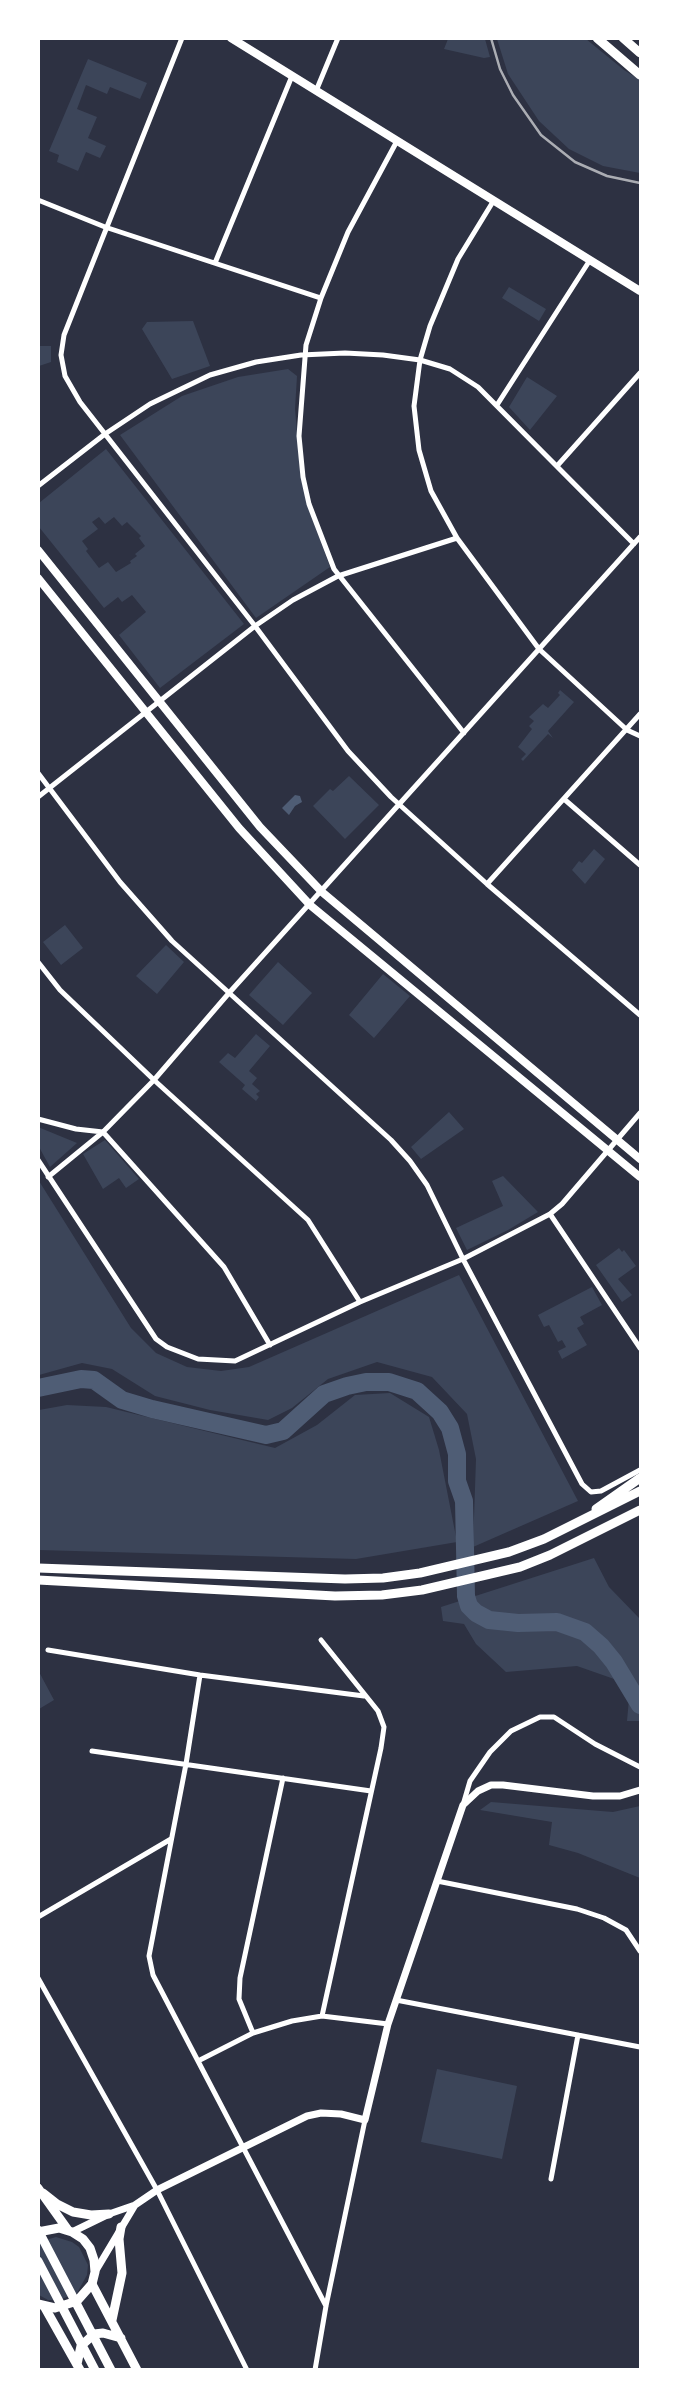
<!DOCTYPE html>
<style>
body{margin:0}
#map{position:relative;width:679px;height:2408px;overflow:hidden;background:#2d3142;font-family:Poppins,sans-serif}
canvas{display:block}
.frame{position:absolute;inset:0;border:40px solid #fff;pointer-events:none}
</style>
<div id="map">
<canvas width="679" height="2408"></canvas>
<div class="frame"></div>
</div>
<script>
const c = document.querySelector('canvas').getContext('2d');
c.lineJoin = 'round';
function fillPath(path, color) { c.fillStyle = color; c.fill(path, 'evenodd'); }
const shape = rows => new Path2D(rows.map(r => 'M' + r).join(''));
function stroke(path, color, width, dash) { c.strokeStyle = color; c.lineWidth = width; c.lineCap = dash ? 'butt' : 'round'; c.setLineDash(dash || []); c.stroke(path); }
fillPath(shape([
 [448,39,485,39,490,57,484,58,444,49],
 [497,39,586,39,624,70,640,80,640,173,603,166,569,149,539,121,508,74],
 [88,59,147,83,140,99,110,87,107,94,86,85,77,109,97,117,88,138,106,146,100,158,86,152,78,171,57,162,59,155,49,151],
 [509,287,546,309,539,321,502,298],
 [193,321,210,366,172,379,142,329,147,322],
 [39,346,51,346,51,362,39,366],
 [288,369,297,376,295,409,301,478,308,507,330,567,256,618,120,435,182,396,238,377],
 [527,377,557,396,530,430,509,407],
 [106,449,244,624,160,688,119,635,146,612,132,595,122,602,118,597,104,608,39,527,39,503],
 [99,517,105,524,114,517,122,526,127,522,141,536,139,538,145,546,135,554,137,556,130,561,131,563,116,572,108,562,99,568,86,551,88,549,82,541,98,529,92,522],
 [560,690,574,702,548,731,553,738,548,734,523,761,521,759,526,754,518,747,532,729,529,726,534,721,529,717,543,704,548,708,560,695,558,693],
 [349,776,379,805,345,839,313,806,330,789,333,791],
 [594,849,605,859,585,884,572,870,579,861,582,863],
 [65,925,83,948,61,965,43,942],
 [166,945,184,962,157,994,136,976],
 [278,962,312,993,283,1025,249,995],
 [383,974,410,996,374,1038,349,1015],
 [256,1034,270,1046,249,1071,257,1078,252,1084,260,1091,256,1094,259,1097,256,1101,242,1089,245,1085,219,1062,228,1053,235,1058],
 [449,1112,464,1129,421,1159,411,1147],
 [38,1127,77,1143,50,1167,39,1147],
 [105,1140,139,1179,126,1188,119,1178,103,1189,83,1154],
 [503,1176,538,1212,508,1230,467,1250,456,1228,503,1206,492,1181],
 [39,1181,131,1328,156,1353,187,1367,221,1371,249,1367,459,1275,578,1501,473,1547,476,1459,467,1414,432,1377,377,1362,328,1379,292,1408,268,1420,210,1410,155,1396,112,1369,82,1363,39,1375],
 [619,1248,622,1252,624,1250,636,1266,618,1279,632,1295,622,1302,596,1265],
 [592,1287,602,1305,580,1317,584,1324,577,1328,587,1345,562,1359,558,1351,566,1347,562,1340,558,1342,549,1325,544,1327,538,1315],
 [390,1393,429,1417,439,1450,457,1542,356,1559,39,1550,39,1410,67,1405,106,1407,275,1448,317,1425,355,1395],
 [594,1558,609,1587,640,1619,640,1721,627,1721,629,1699,617,1680,577,1666,506,1672,476,1644,464,1624,443,1621,441,1607],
 [38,1670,54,1700,39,1709,38,1709],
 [491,1802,613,1812,640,1806,640,1878,578,1853,549,1845,552,1822,480,1810],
 [437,2069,517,2086,502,2159,421,2142],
 [56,2237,72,2242,79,2247,88,2265,87,2275,77,2293,59,2300,48,2300,39,2295,39,2242]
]), '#3c4559');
fillPath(shape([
 [295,795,300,796,302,802,295,806,289,815,282,808]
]), '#4f5d75');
stroke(shape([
 [38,1388,81,1379,94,1380,122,1400,152,1409,266,1435,283,1431,324,1394,347,1386,366,1382,389,1382,417,1391,440,1412,450,1428,457,1454,457,1481,464,1501,466,1596,469,1606,476,1613,489,1620,518,1623,557,1622,585,1632,601,1646,614,1662,640,1705]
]), '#4f5d75', 18);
stroke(shape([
 [182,38,64,335,61,355,65,376,80,402,255,626,348,751,391,797,487,884,640,1015],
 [316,91,338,38],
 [397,141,348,232,321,298,306,345,299,436,303,477,309,504,334,569,464,733],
 [38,200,105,227,321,298],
 [494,200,458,259,430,326,420,360,414,406,419,450,431,491,457,538,539,649,627,730,640,736],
 [215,263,292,76],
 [497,405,590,260],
 [557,466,640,373],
 [38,486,105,434,150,404,210,375,256,362,301,355,345,353,383,355,420,360,450,369,478,387,634,544],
 [38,773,120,882,172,941,391,1140,410,1161,427,1185,463,1259,582,1484,591,1492,601,1491,640,1470],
 [38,797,255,626,293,600,338,576,457,538],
 [564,799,640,865],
 [487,884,640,714],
 [38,962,60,990,154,1080,308,1220,360,1302],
 [38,1119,76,1129,103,1132,224,1267,270,1345],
 [38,1160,156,1339,167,1347,198,1359,235,1361,360,1302,463,1259,550,1214,562,1204,640,1113],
 [48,1177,103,1132,154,1080,229,993,640,537],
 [550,1214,640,1348],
 [321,1640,378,1711,384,1727,381,1748,322,2016],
 [48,1650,200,1675,364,1696],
 [200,1675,186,1764,149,1956,153,1975,326,2306],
 [92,1751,371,1791],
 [463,1805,470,1781,490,1752,511,1731,540,1717,554,1717,595,1744,640,1767],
 [437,1881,577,1909,604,1918,626,1930,640,1951],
 [38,1917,171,1839],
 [38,1978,157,2190,247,2370],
 [396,2000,640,2047],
 [253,2033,239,1999,240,1978,283,1778],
 [198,2061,253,2033,292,2021,322,2016,388,2024],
 [551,2179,578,2035],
 [315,2370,326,2306,365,2120]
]), '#fff', 5);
stroke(shape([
 [72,2232,109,2214,135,2205,157,2190,307,2116,321,2113,341,2114,365,2120,388,2024,463,1805,478,1791,491,1785,503,1785,593,1796,620,1796,640,1790],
 [95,2272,135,2205]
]), '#fff', 7);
stroke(shape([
 [231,38,640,291],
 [38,550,260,827,322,892,640,1159],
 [38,578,239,828,310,905,640,1177]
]), '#fff', 8);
stroke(shape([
 [38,2232,59,2228,72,2232,83,2239,90,2248,94,2260,95,2272,92,2284,77,2301,55,2308,38,2304]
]), '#fff', 9);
stroke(shape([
 [597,38,640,75],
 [623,38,640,53],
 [596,1509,640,1478],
 [38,1568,345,1579,383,1578,420,1573,509,1552,544,1539,640,1491],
 [38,1580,335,1596,382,1595,422,1590,520,1567,550,1555,640,1510],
 [38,2188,68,2230],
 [43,2193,57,2204,73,2212,91,2215,109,2214],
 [38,2230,111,2370],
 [38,2261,95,2370],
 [92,2284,137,2370],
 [44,2306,80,2370],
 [112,2320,122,2273,119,2239,121,2227],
 [77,2364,81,2346,94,2334,103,2333,121,2338]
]), '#fff', 9);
stroke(shape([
 [491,38,500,69,513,95,541,135,575,162,607,176,640,183]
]), '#abadb3', 2.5);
</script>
